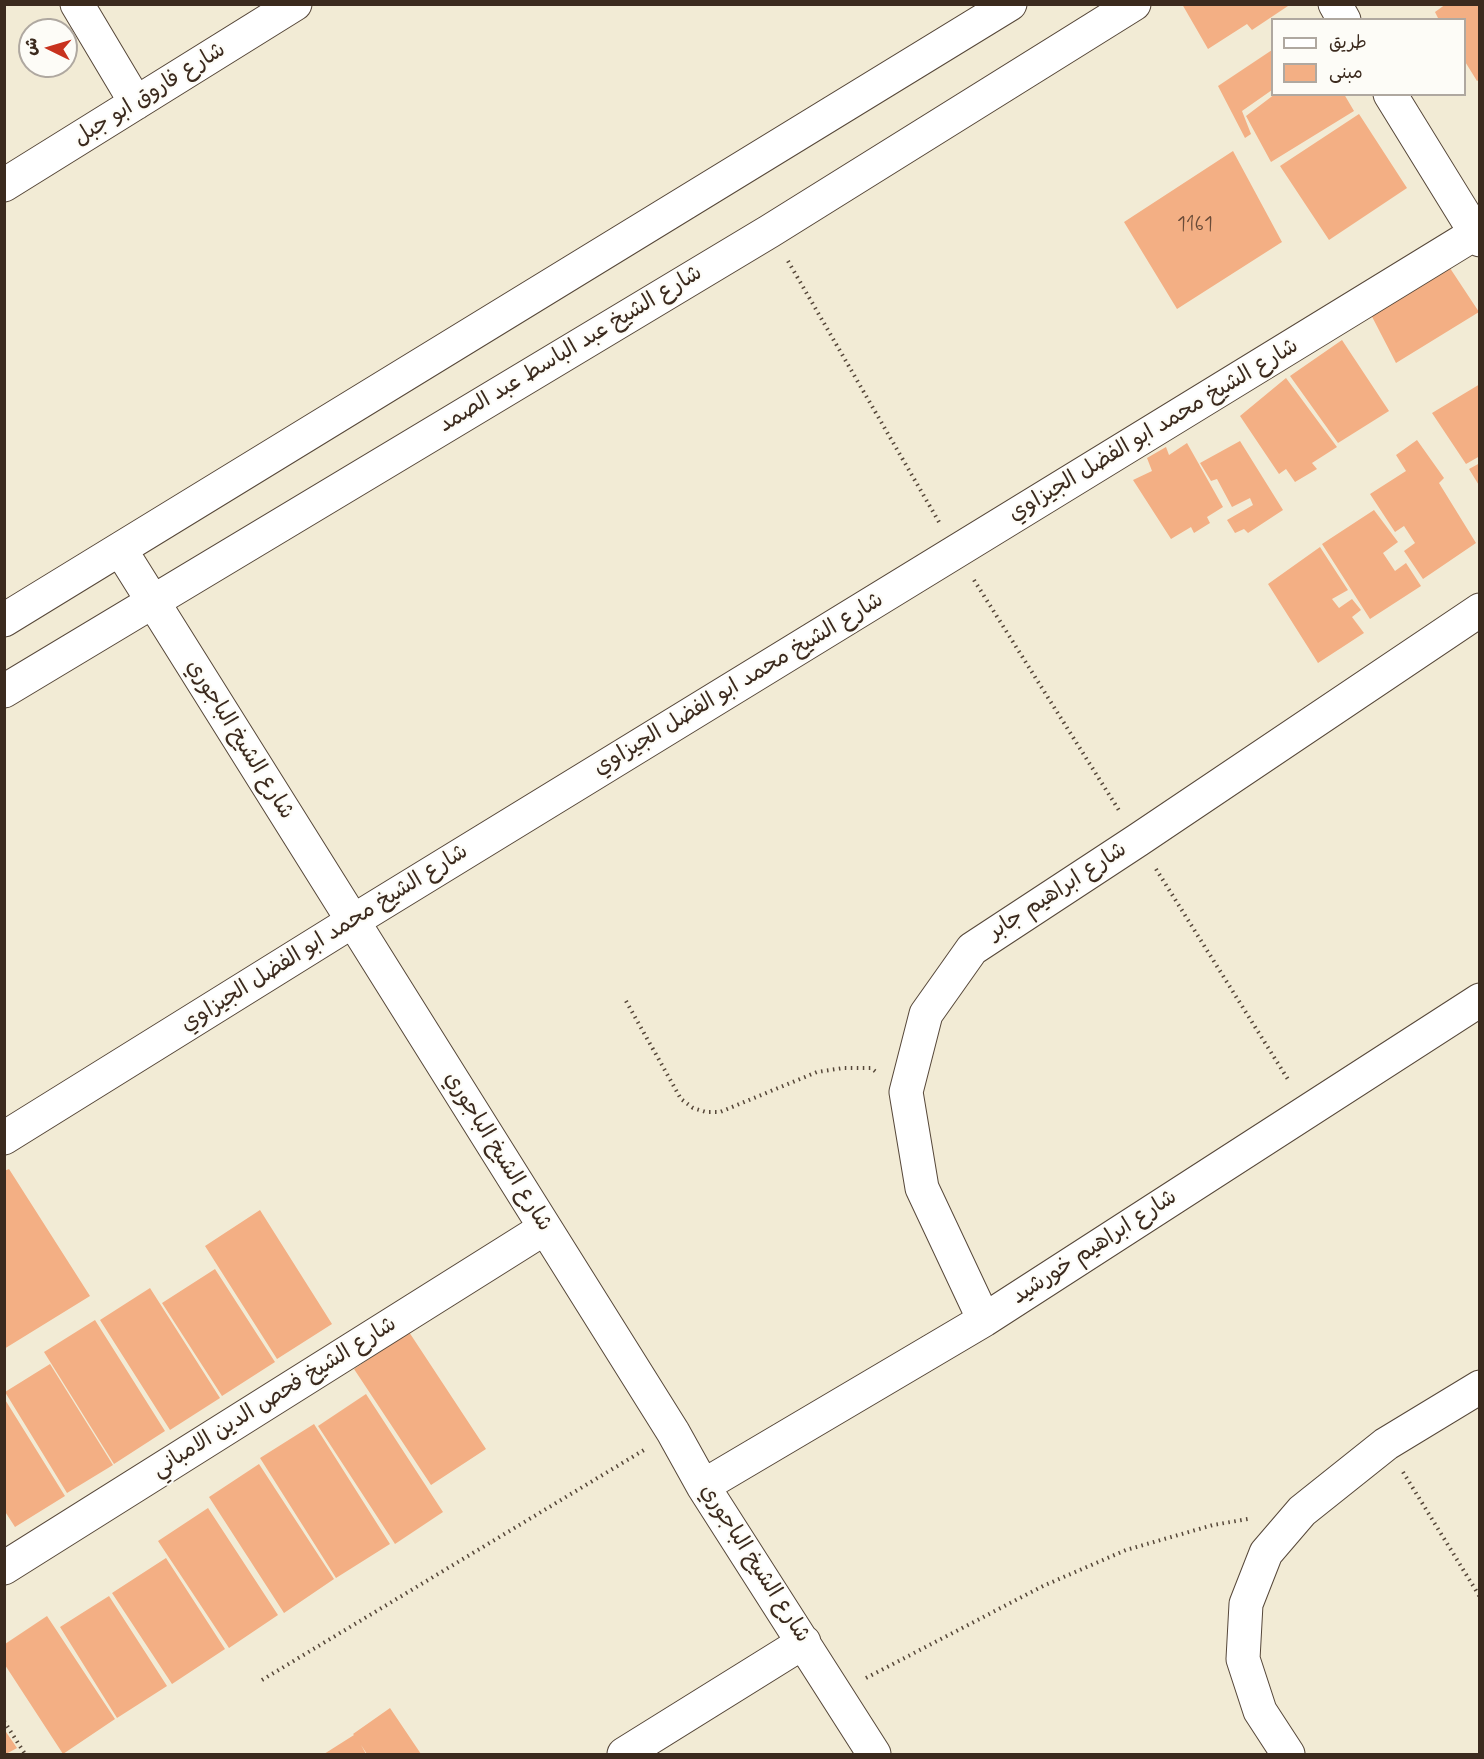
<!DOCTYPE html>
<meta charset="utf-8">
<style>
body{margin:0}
#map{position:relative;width:1484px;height:1759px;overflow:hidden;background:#f2ebd5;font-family:Mynerve,"Playpen Sans Arabic",sans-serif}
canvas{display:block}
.frame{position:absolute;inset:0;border:6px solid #3b2a1e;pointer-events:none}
.legend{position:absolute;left:1271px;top:18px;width:195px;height:78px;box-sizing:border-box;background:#fdfcf7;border:2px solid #afa8a0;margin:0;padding:8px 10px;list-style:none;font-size:18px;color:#3b2a1e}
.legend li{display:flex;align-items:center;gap:12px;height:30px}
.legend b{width:30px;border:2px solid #afa8a0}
.north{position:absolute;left:18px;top:18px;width:60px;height:60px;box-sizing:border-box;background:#fdfcf7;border:2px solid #afa8a0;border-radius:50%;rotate:275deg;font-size:16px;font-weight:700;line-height:24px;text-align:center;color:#3b2a1e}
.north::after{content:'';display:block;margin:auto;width:21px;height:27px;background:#c8321e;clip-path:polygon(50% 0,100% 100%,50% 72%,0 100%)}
</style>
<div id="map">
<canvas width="1484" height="1759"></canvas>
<div class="frame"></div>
<ul class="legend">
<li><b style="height:8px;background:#fff"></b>طريق</li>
<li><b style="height:16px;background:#f3af84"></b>مبنى</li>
</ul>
<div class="north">ش</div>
</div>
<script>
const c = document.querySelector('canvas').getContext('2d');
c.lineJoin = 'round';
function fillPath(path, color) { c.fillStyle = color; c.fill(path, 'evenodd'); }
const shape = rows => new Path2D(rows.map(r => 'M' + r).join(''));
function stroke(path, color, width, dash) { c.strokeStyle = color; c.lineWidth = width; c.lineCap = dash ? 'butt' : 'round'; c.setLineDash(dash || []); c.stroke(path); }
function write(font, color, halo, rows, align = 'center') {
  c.font = font + ' Mynerve,"Playpen Sans Arabic",sans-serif'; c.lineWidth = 4.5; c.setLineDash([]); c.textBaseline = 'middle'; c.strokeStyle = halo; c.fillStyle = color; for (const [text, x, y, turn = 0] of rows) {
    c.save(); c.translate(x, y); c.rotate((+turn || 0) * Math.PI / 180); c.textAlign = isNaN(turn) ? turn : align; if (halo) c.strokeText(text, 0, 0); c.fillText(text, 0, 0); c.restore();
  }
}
fillPath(shape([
 [1182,4,1287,4,1288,6,1252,30,1247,24,1208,49],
 [1446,4,1480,4,1480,79,1477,81,1464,60,1464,20,1439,20,1435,12],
 [1272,50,1272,90,1242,111,1251,134,1245,138,1218,86],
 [1275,94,1344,94,1354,111,1271,162,1246,116],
 [1359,114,1407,188,1329,240,1280,166],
 [1233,151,1282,242,1177,309,1124,222],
 [1444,259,1479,312,1396,363,1366,305],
 [1342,340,1389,411,1338,443,1290,376],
 [1286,378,1337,447,1312,463,1317,469,1295,482,1286,469,1279,474,1240,416],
 [1480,384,1480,456,1466,464,1432,413],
 [1417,440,1444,478,1439,483,1476,543,1423,579,1404,551,1415,543,1404,526,1395,532,1370,494,1406,471,1396,455],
 [1240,441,1283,510,1248,533,1244,529,1235,533,1227,520,1253,505,1250,498,1232,507,1217,479,1211,481,1200,463],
 [1187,443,1223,507,1207,517,1210,523,1194,533,1191,527,1171,539,1133,480,1152,471,1147,458,1166,447,1169,455],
 [1480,463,1480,487,1469,469],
 [1374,510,1398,542,1383,553,1395,571,1406,563,1421,586,1370,619,1322,544],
 [1320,547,1348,590,1332,599,1339,608,1352,599,1361,610,1352,617,1364,633,1318,663,1268,584],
 [9,1169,90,1296,4,1349,4,1171],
 [260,1210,332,1324,277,1359,205,1246],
 [215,1269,275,1362,222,1396,162,1303],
 [150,1288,220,1398,170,1430,100,1320],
 [95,1320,165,1431,114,1464,44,1352],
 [409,1332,486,1449,431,1485,354,1369],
 [50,1364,113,1465,67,1493,5,1392],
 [366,1394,443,1512,395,1544,318,1426],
 [4,1398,65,1496,15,1527,4,1510],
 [314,1424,390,1544,336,1578,260,1458],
 [259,1464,334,1579,284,1613,209,1497],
 [208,1508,278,1615,229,1648,158,1541],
 [166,1558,225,1649,172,1684,112,1593],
 [109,1596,167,1686,117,1718,60,1627],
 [47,1616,115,1719,63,1754,5,1665,5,1644],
 [390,1708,421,1754,367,1754,361,1745,366,1754,324,1754,354,1735,353,1734],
 [4,1729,17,1748,6,1754,4,1754]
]), '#f3af84');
const minor = shape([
 [77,4,136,103],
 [1335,4,1344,20],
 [1390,94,1480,240],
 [4,185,295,4],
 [120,549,673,1432,703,1486,874,1754],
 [4,620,1010,4],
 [4,691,770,231,1134,4],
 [4,1138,353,921,1476,233],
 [984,1320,922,1188,906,1092,926,1014,972,949,1138,840,1480,610],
 [703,1486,984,1320,1480,1000],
 [4,1568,545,1228],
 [624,1754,804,1642],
 [1288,1754,1260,1711,1243,1659,1246,1604,1266,1553,1302,1511,1386,1444,1480,1387]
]);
stroke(minor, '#564739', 35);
stroke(shape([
 [788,261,939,522],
 [974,580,1120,812],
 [1156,869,1289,1081],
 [626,1001,681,1099,693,1108,706,1112,720,1112,817,1072,843,1068,871,1068,876,1072],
 [1403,1472,1480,1597],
 [866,1678,1043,1586,1126,1550,1213,1525,1248,1519],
 [262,1680,644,1450],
 [4,1721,25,1754]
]), '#564739', 4, [1.5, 4.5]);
stroke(minor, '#fff', 33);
write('20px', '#694b38', null, [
 ["1161",1195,226]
]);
write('22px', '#3b2a1e', '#fdfcf7', [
 ["شارع فاروق ابو جبل",150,95,-32],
 ["شارع الشيخ عبد الباسط عبد الصمد",571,350,-31],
 ["شارع الشيخ محمد ابو الفضل الجيزاوي",1154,431,-31],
 ["شارع الشيخ محمد ابو الفضل الجيزاوي",739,685,-31],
 ["شارع الشيخ الباجوري",239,740,58],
 ["شارع ابراهيم جابر",1058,892,-33],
 ["شارع الشيخ محمد ابو الفضل الجيزاوي",325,939,-32],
 ["شارع الشيخ الباجوري",497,1152,58],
 ["شارع ابراهيم خورشيد",1095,1248,-33],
 ["شارع الشيخ فحص الدين الامباني",275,1398,-32],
 ["شارع الشيخ الباجوري",754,1564,57]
]);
</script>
